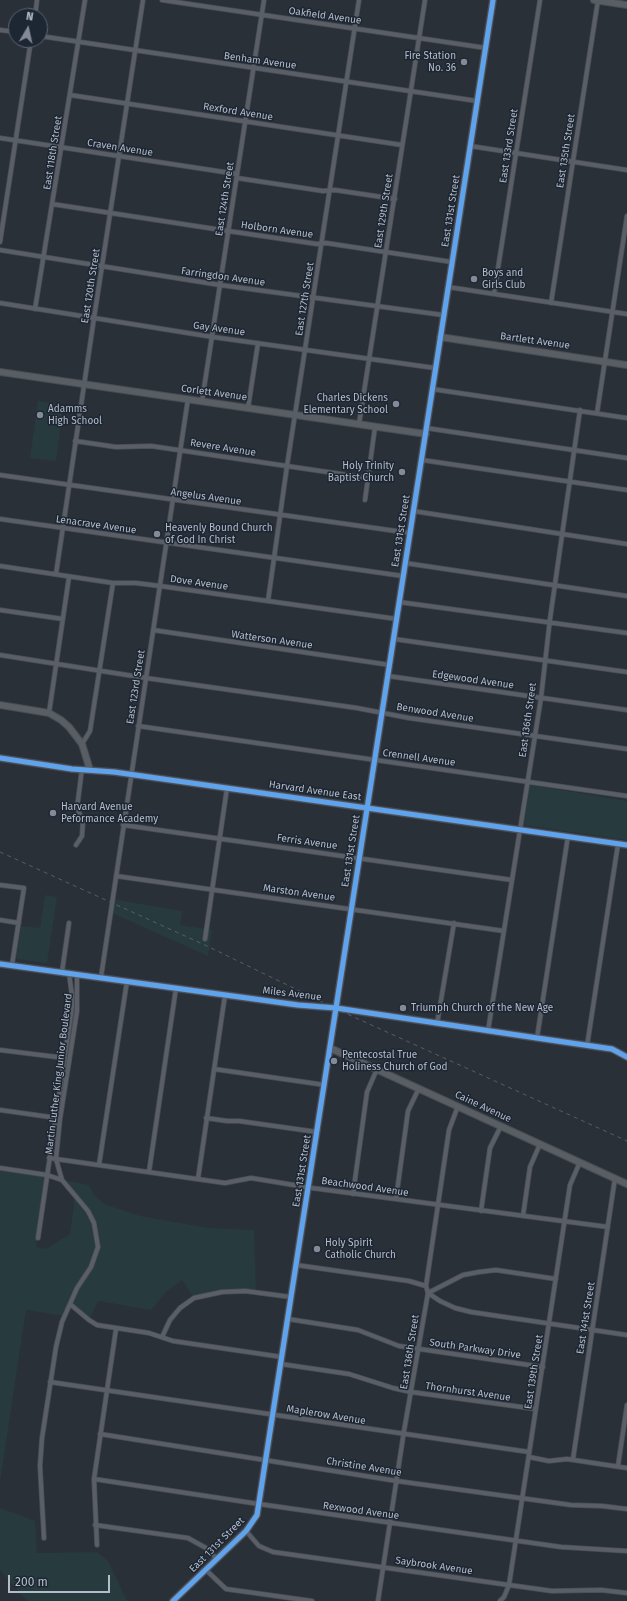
<!DOCTYPE html>
<style>
body{margin:0}
#map{position:relative;width:627px;height:1601px;overflow:hidden;background:#2a3038;font-family:"Fira Sans",sans-serif}
canvas{display:block}
.north{position:absolute;left:8px;top:8px;width:40px;height:40px;box-sizing:border-box;background:#1d2633;border:1px solid #59626f;border-radius:50%;rotate:9deg;font-size:11px;font-weight:700;line-height:16px;text-align:center;color:#b4bcc9}
.north::after{content:'';display:block;margin:auto;width:14px;height:18px;background:#848b96;clip-path:polygon(50% 0,100% 100%,50% 72%,0 100%)}
.scale{position:absolute;left:8px;top:1575px;width:102px;height:18px;box-sizing:border-box;border:2px solid #b4bcc9;border-top:0;padding-left:5px;font-size:12px;line-height:14px;white-space:nowrap;color:#b4bcc9;-webkit-text-stroke:3px #1d2633;paint-order:stroke}
</style>
<div id="map">
<canvas width="627" height="1601"></canvas>
<div class="north">N</div>
<div class="scale">200 m</div>
</div>
<script>
const c = document.querySelector('canvas').getContext('2d');
c.lineJoin = 'round';
function fillPath(path, color) { c.fillStyle = color; c.fill(path, 'evenodd'); }
const shape = rows => new Path2D(rows.map(r => 'M' + r).join(''));
function stroke(path, color, width, dash) { c.strokeStyle = color; c.lineWidth = width; c.lineCap = dash ? 'butt' : 'round'; c.setLineDash(dash || []); c.stroke(path); }
function write(font, color, halo, rows, align = 'center') {
  c.font = font + ' "Fira Sans",sans-serif'; c.lineWidth = 3; c.setLineDash([]); c.textBaseline = 'middle'; c.strokeStyle = halo; c.fillStyle = color; for (const [text, x, y, turn = 0] of rows) {
    c.save(); c.translate(x, y); c.rotate((+turn || 0) * Math.PI / 180); c.textAlign = isNaN(turn) ? turn : align; if (halo) c.strokeText(text, 0, 0); c.fillText(text, 0, 0); c.restore();
  }
}
fillPath(shape([
 [38,401,63,405,56,461,30,458],
 [530,785,627,801,627,840,524,825],
 [45,895,57,897,47,963,16,959,21,926,40,928],
 [112,899,182,911,180,925,212,930,208,956,110,912],
 [0,1170,46,1177,36,1247,46,1249,70,1234,75,1196,62,1180,89,1185,93,1194,104,1204,140,1216,209,1228,254,1230,256,1292,245,1291,194,1298,182,1280,167,1291,151,1310,98,1301,89,1320,70,1304,65,1316,26,1310,0,1482,0,1508,35,1521,37,1553,97,1552,108,1561,127,1601,27,1601,0,1570]
]), '#273a3e');
const street = shape([
 [162,0,486,48],
 [35,16,37,0],
 [0,30,16,32],
 [40,36,477,101],
 [70,95,402,145],
 [0,138,237,174],
 [470,146,627,170],
 [237,178,323,191,335,190,395,199],
 [52,204,228,231,317,244,326,243,452,262],
 [0,242,31,40],
 [0,250,220,285,443,315],
 [448,287,627,314],
 [494,294,540,0],
 [0,303,213,337,435,368],
 [551,303,598,0],
 [35,309,85,0],
 [432,389,627,418],
 [202,401,264,0],
 [248,408,258,343],
 [597,413,627,216],
 [359,424,425,0],
 [426,428,627,458],
 [75,441,116,447,151,446,368,478],
 [422,460,627,490],
 [0,475,410,533],
 [365,500,375,427],
 [413,511,627,544],
 [0,519,403,576],
 [405,563,627,596],
 [0,566,113,583,136,583,160,586,397,619],
 [56,574,94,318,143,0],
 [268,601,287,466,359,0],
 [399,602,627,633],
 [0,610,63,619],
 [153,630,390,665],
 [394,639,627,672],
 [0,655,146,678,357,708,409,718,627,749],
 [388,676,627,710],
 [49,713,69,577],
 [138,726,627,796],
 [82,744,90,731,113,583],
 [123,825,512,880],
 [76,845,82,836,83,821,77,808,82,769],
 [116,876,504,931],
 [0,885,24,888,12,965],
 [0,920,19,923],
 [205,939,227,788],
 [62,972,69,923],
 [101,977,188,399],
 [437,1024,454,923],
 [488,1031,541,698,550,619,580,410],
 [537,1038,568,836],
 [587,1046,618,844],
 [0,1050,65,1058],
 [214,1069,325,1085],
 [0,1110,57,1118],
 [206,1118,227,1121,239,1121,317,1132],
 [49,1158,225,1183,251,1178,312,1188,608,1227],
 [99,1165,127,981],
 [0,1168,47,1175,62,1180],
 [149,1172,176,988],
 [198,1179,225,995],
 [353,1194,367,1092,377,1069],
 [396,1199,408,1111,419,1088],
 [481,1211,490,1148,501,1126],
 [523,1216,530,1167,540,1144],
 [38,1238,72,1007,72,996,69,973],
 [296,1265,409,1281,426,1286],
 [428,1293,440,1301,455,1308,471,1312,627,1335],
 [428,1293,463,1275,479,1272,496,1270,556,1279],
 [70,1304,89,1320,97,1325,149,1333,173,1341,282,1357],
 [288,1319,358,1330,399,1346,543,1367],
 [162,1337,170,1320,180,1308,194,1298,222,1292,245,1291,291,1297],
 [281,1364,349,1374,393,1388,411,1392,536,1409],
 [50,1382,529,1452],
 [100,1434,397,1481,571,1505,602,1506,627,1509],
 [529,1457,549,1461,567,1459,627,1468],
 [573,1459,615,1178],
 [618,1466,627,1405],
 [94,1479,259,1504,561,1547,627,1551],
 [95,1525,188,1538,206,1548,217,1559],
 [246,1531,259,1546,273,1552,552,1591,601,1590,627,1593],
 [44,1538,40,1466,42,1438,56,1347,62,1322,77,1288,91,1267,98,1247,94,1223,88,1211,62,1180,56,1159,60,1119,77,1011,77,974],
 [97,1545,94,1479,116,1329],
 [206,1570,226,1589,312,1601],
 [378,1601,404,1431,428,1293,426,1286,449,1130,458,1106],
 [500,1601,504,1597,509,1585,570,1185,580,1162]
]);
const secondary = shape([
 [594,0,627,5],
 [440,337,627,365],
 [0,372,426,434],
 [0,705,49,713,61,720,69,727,82,744,90,770],
 [0,758,72,769,114,772,627,845],
 [330,1048,627,1184],
 [173,1601,246,1531,257,1515,493,0]
]);
const primary = shape([
 [0,964,298,1005,336,1008,537,1038,612,1049,627,1057]
]);
stroke(street, '#484c53', 5.5);
stroke(secondary, '#484c53', 8);
stroke(primary, '#484c55', 8);
stroke(street, '#5a5e66', 4);
stroke(secondary, '#595d64', 6);
stroke(primary, '#5c6168', 6);
stroke(shape([
 [0,852,207,946,345,1013,627,1141]
]), '#595d64', 1, [4, 4]);
stroke(shape([
 [0,758,72,769,114,772,627,845],
 [0,964,298,1005,336,1008,537,1038,612,1049,627,1057],
 [173,1601,246,1531,257,1515,493,0]
]), '#60a3ed', 5);
for (const [x, y, r, color] of [
 [464,62,4,"#848b96"],
 [474,279,4,"#848b96"],
 [396,404,4,"#848b96"],
 [40,415,4,"#848b96"],
 [402,472,4,"#848b96"],
 [157,534,4,"#848b96"],
 [53,813,4,"#848b96"],
 [403,1008,4,"#848b96"],
 [334,1061,4,"#848b96"],
 [317,1249,4,"#848b96"]
]) { const dot = new Path2D(); dot.arc(x, y, r, 0, 2 * Math.PI); c.fillStyle = color; c.fill(dot); stroke(dot, '#1d2633', 1.5); }
write('10px', '#b4bcc9', '#1d2633', [
 ["Oakfield Avenue",325,16,8],
 ["Benham Avenue",260,61,8],
 ["Rexford Avenue",238,112,9],
 ["East 133rd Street",509,146,-81],
 ["Craven Avenue",120,148,9],
 ["East 135th Street",566,151,-81],
 ["East 118th Street",53,153,-81],
 ["East 124th Street",225,199,-81],
 ["East 129th Street",384,211,-81],
 ["East 131st Street",451,211,-81],
 ["Holborn Avenue",277,230,8],
 ["Farringdon Avenue",223,277,8],
 ["East 120th Street",91,286,-81],
 ["East 127th Street",305,299,-81],
 ["Gay Avenue",219,329,8],
 ["Bartlett Avenue",535,341,8],
 ["Corlett Avenue",214,393,8],
 ["Revere Avenue",223,448,9],
 ["Angelus Avenue",206,497,8],
 ["Lenacrave Avenue",96,525,8],
 ["East 131st Street",401,531,-81],
 ["Dove Avenue",199,583,8],
 ["Watterson Avenue",272,640,8],
 ["Edgewood Avenue",473,680,8],
 ["East 123rd Street",136,687,-81],
 ["Benwood Avenue",435,713,9],
 ["East 136th Street",528,720,-82],
 ["Crennell Avenue",419,758,8],
 ["Harvard Avenue East",315,791,8],
 ["Ferris Avenue",307,842,8],
 ["East 131st Street",351,851,-81],
 ["Marston Avenue",299,893,8],
 ["Miles Avenue",292,994,7],
 ["Martin Luther King Junior Boulevard",59,1074,-83],
 ["Caine Avenue",483,1107,25],
 ["East 131st Street",302,1171,-81],
 ["Beachwood Avenue",365,1187,8],
 ["East 141st Street",586,1318,-81],
 ["South Parkway Drive",475,1349,8],
 ["East 136th Street",410,1352,-81],
 ["East 139th Street",534,1372,-81],
 ["Thornhurst Avenue",468,1392,8],
 ["Maplerow Avenue",326,1415,9],
 ["Christine Avenue",364,1467,9],
 ["Rexwood Avenue",361,1511,8],
 ["East 131st Street",217,1545,-45],
 ["Saybrook Avenue",434,1566,8]
]);
write('10px', '#b4bcc9', '#1d2633', [
 ["Fire Station",456,56,"right"],
 ["No. 36",456,68,"right"],
 ["Boys and",482,273],
 ["Girls Club",482,285],
 ["Charles Dickens",388,398,"right"],
 ["Elementary School",388,410,"right"],
 ["Adamms",48,409],
 ["High School",48,421],
 ["Holy Trinity",394,466,"right"],
 ["Baptist Church",394,478,"right"],
 ["Heavenly Bound Church",165,528],
 ["of God In Christ",165,540],
 ["Harvard Avenue",61,807],
 ["Peformance Academy",61,819],
 ["Triumph Church of the New Age",411,1008],
 ["Pentecostal True",342,1055],
 ["Holiness Church of God",342,1067],
 ["Holy Spirit",325,1243],
 ["Catholic Church",325,1255]
], 'left');
</script>
